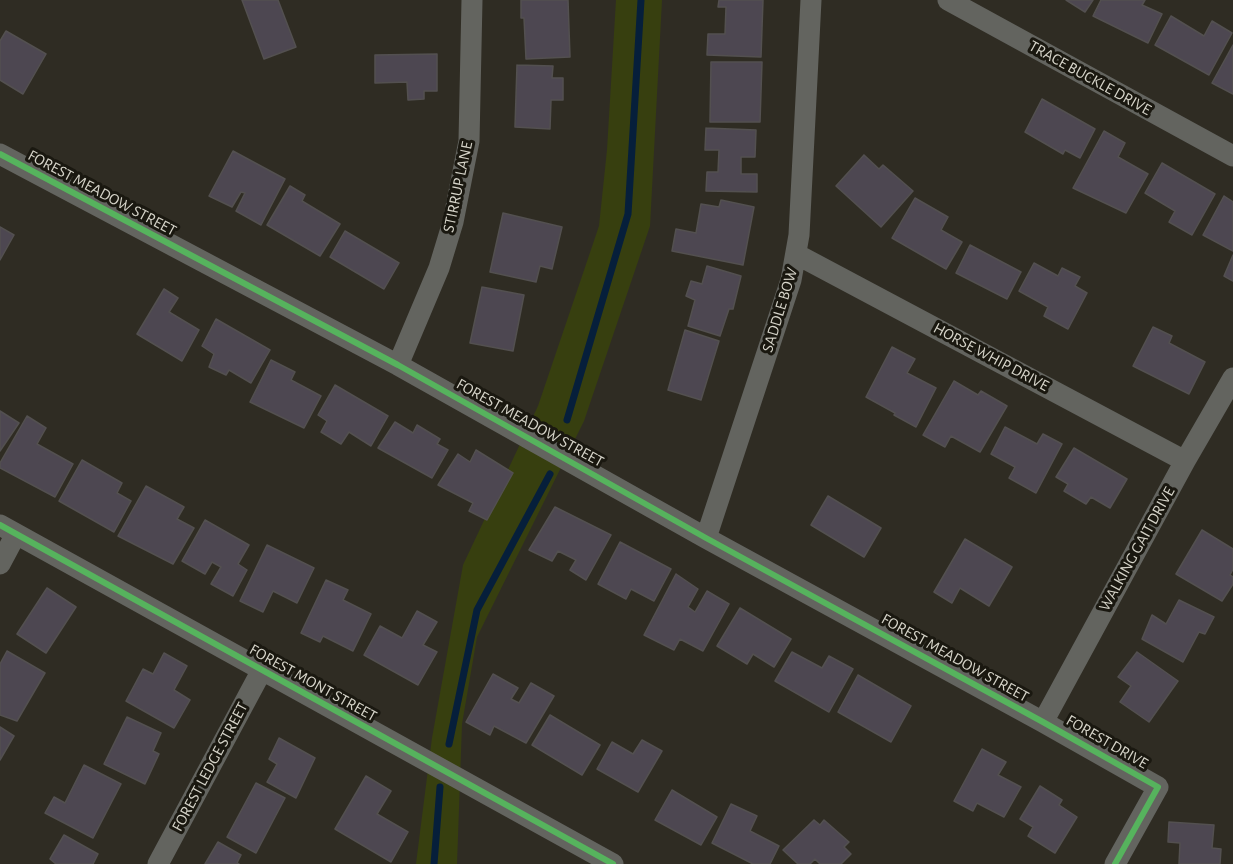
<!DOCTYPE html>
<style>
body{margin:0}
canvas{display:block;background:#2f2c23}
</style>
<canvas width="1233" height="864"></canvas>
<script>
const c = document.querySelector('canvas').getContext('2d');
c.lineJoin = 'round';
function fillPath(path, color) { c.fillStyle = color; c.fill(path, 'evenodd'); }
const shape = rows => new Path2D(rows.map(r => 'M' + r).join(''));
function stroke(path, color, width, dash) { c.strokeStyle = color; c.lineWidth = width; c.lineCap = dash ? 'butt' : 'round'; c.setLineDash(dash || []); c.stroke(path); }
function write(font, color, halo, rows, align = 'center') {
  c.font = font + ' "Alegreya Sans",sans-serif'; c.lineWidth = 6; c.setLineDash([]); c.textBaseline = 'middle'; c.strokeStyle = halo; c.fillStyle = color; for (const [text, x, y, turn = 0] of rows) {
    c.save(); c.translate(x, y); c.rotate((+turn || 0) * Math.PI / 180); c.textAlign = isNaN(turn) ? turn : align; if (halo) c.strokeText(text, 0, 0); c.fillText(text, 0, 0); c.restore();
  }
}
fillPath(shape([
 [616,0,662,0,650,226,584,421,477,637,462,724,457,864,416,864,432,738,463,565,538,406,599,226,607,150]
]), '#373f0f');
stroke(shape([
 [567,420,628,214,641,0],
 [449,744,477,610,550,474],
 [434,864,440,787]
]), '#061f3b', 7);
const building = shape([
 [242,0,278,0,296,47,264,59,242,0],
 [521,0,568,0,570,57,526,59,524,18,521,18,521,0],
 [719,0,763,0,761,57,707,55,708,34,725,34,726,7,718,7,719,0],
 [1066,0,1093,0,1085,12,1066,0],
 [1101,0,1145,0,1142,5,1162,14,1148,43,1093,16,1101,0],
 [1171,16,1204,36,1212,21,1232,33,1209,75,1155,45,1171,16],
 [6,31,46,54,23,94,0,80,0,41,6,31],
 [1233,45,1233,94,1212,83,1233,45],
 [437,54,437,91,424,91,424,99,408,100,407,82,375,83,375,55,437,54],
 [711,62,762,62,760,122,710,122,711,62],
 [517,65,553,66,552,78,563,78,563,100,551,100,550,129,515,127,517,65],
 [1042,99,1095,129,1080,158,1065,150,1063,154,1025,132,1042,99],
 [706,128,756,130,755,157,741,157,741,174,757,174,757,192,706,191,707,172,718,172,719,150,705,150,706,128],
 [1104,131,1125,143,1118,157,1148,174,1126,213,1073,188,1104,131],
 [233,151,285,179,261,225,236,211,245,193,241,192,232,207,209,196,233,151],
 [864,155,879,169,883,165,913,191,881,227,836,186,864,155],
 [1162,163,1215,194,1192,235,1169,222,1175,211,1145,193,1162,163],
 [290,186,305,195,302,201,340,224,320,256,267,225,290,186],
 [1224,196,1233,202,1233,251,1203,235,1224,196],
 [915,198,948,217,941,230,962,242,946,269,892,238,915,198],
 [721,200,754,207,743,265,672,251,676,229,696,233,701,204,719,207,721,200],
 [503,213,562,227,552,269,540,266,536,282,490,272,503,213],
 [0,227,14,235,0,260,0,227],
 [345,231,399,263,384,289,330,257,345,231],
 [970,245,1021,272,1007,299,956,273,970,245],
 [1233,255,1233,281,1224,276,1233,255],
 [1034,263,1058,276,1062,268,1080,277,1075,286,1087,293,1068,329,1044,316,1048,307,1019,291,1034,263],
 [707,266,741,276,733,309,729,309,720,336,688,326,695,300,686,296,691,281,702,284,707,266],
 [482,287,524,295,513,351,470,343,482,287],
 [164,289,178,298,169,312,199,330,182,361,137,334,164,289],
 [216,319,270,350,251,383,229,370,226,375,209,367,214,354,202,346,216,319],
 [1153,327,1172,336,1169,343,1205,362,1189,394,1133,366,1153,327],
 [685,330,719,341,701,400,668,390,685,330],
 [892,347,915,359,907,373,936,388,916,427,894,415,895,413,866,397,892,347],
 [271,360,295,372,291,380,321,396,304,428,250,402,271,360],
 [954,381,978,395,981,391,1007,406,980,452,951,436,945,447,923,435,954,381],
 [335,385,388,416,371,446,349,432,341,444,321,432,327,421,318,415,335,385],
 [0,411,19,423,0,451,0,411],
 [27,416,46,428,37,444,73,464,55,497,0,468,0,463,27,416],
 [395,422,413,433,417,425,440,439,437,444,448,450,432,478,378,448,395,422],
 [1005,427,1037,444,1043,434,1062,444,1036,493,1009,478,1015,467,991,454,1005,427],
 [1074,448,1127,479,1110,508,1091,497,1086,504,1064,491,1068,484,1056,477,1074,448],
 [476,450,513,473,487,520,469,511,473,503,438,485,458,454,470,462,476,450],
 [82,460,122,483,117,493,131,501,114,532,59,501,82,460],
 [146,486,184,507,177,519,194,528,173,564,118,536,146,486],
 [828,496,881,528,864,557,811,525,828,496],
 [555,507,611,535,586,580,570,570,576,560,558,551,552,561,529,550,555,507],
 [205,520,249,545,238,564,247,570,233,596,211,584,221,567,212,562,205,574,182,561,205,520],
 [1202,530,1233,549,1233,569,1230,575,1233,577,1233,584,1222,601,1176,574,1202,530],
 [965,539,1012,567,989,606,960,588,952,603,934,592,965,539],
 [620,542,671,569,654,601,631,589,626,599,598,584,620,542],
 [267,545,314,568,297,603,273,591,263,612,240,601,267,545],
 [676,574,698,589,688,607,695,612,707,591,729,604,703,651,680,639,674,650,644,635,676,574],
 [326,580,348,590,343,600,371,614,353,651,323,636,320,642,301,633,326,580],
 [47,588,76,607,46,653,17,634,47,588],
 [1179,600,1214,617,1205,634,1199,632,1183,662,1142,639,1152,615,1166,624,1179,600],
 [740,608,791,639,774,667,753,654,747,664,717,646,740,608],
 [417,611,437,622,423,645,437,652,418,685,364,655,380,626,402,638,417,611],
 [7,651,45,673,17,721,0,715,0,664,7,651],
 [792,652,822,668,829,656,853,669,829,712,775,681,792,652],
 [1137,652,1178,681,1149,722,1120,702,1131,686,1118,677,1137,652],
 [164,653,187,666,174,690,190,700,174,728,126,701,143,669,153,674,164,653],
 [493,674,518,688,511,699,519,703,531,683,554,696,526,743,494,726,490,735,466,722,493,674],
 [858,675,911,706,891,742,838,712,858,675],
 [550,715,600,745,582,775,532,745,550,715],
 [127,717,161,733,153,751,159,754,145,784,104,764,127,717],
 [0,727,14,736,0,760,0,727],
 [279,738,315,758,296,798,267,782,277,764,269,759,279,738],
 [642,740,662,751,638,792,597,769,612,742,633,754,642,740],
 [982,749,1006,762,998,775,1021,787,1004,817,977,803,973,811,954,801,982,749],
 [84,765,121,784,93,838,45,813,54,797,65,803,84,765],
 [366,776,391,791,377,814,408,832,391,862,335,829,366,776],
 [256,783,285,798,256,853,227,837,256,783],
 [1040,786,1062,800,1059,805,1077,817,1055,853,1028,836,1033,827,1020,819,1040,786],
 [672,790,717,817,701,845,655,820,672,790],
 [731,804,757,816,750,831,779,846,770,864,753,864,712,843,731,804],
 [814,820,820,825,824,820,849,842,844,847,851,854,841,864,820,864,815,859,810,864,798,864,783,850,814,820],
 [1169,822,1214,825,1212,848,1221,849,1220,864,1179,864,1180,843,1168,842,1169,822],
 [64,835,98,854,93,864,56,864,50,859,64,835],
 [218,842,241,855,237,863,239,864,205,864,218,842]
]);
fillPath(building, '#4d4751');
stroke(building, '#535050', 1.5);
stroke(shape([
 [948,0,1233,156],
 [0,154,398,365,706,538,1043,722,1158,787,1115,864],
 [796,254,1185,461],
 [398,365,439,268,453,222,469,141,472,0],
 [0,525,613,864],
 [706,538,791,280,799,235,811,0],
 [0,564,16,534],
 [1043,722,1185,461,1233,378],
 [158,864,262,670]
]), '#63645f', 21);
stroke(shape([
 [0,154,398,365,706,538,1043,722,1158,787,1115,864],
 [0,525,613,864]
]), '#56b35d', 6);
write('16px', '#d5d3c8', '#1a1810', [
 ["TRACE BUCKLE DRIVE",1090,78,29],
 ["STIRRUP LANE",458,187,-78],
 ["FOREST MEADOW STREET",102,193,28],
 ["SADDLE BOW",780,310,-73],
 ["HORSE WHIP DRIVE",991,357,28],
 ["FOREST MEADOW STREET",530,423,29],
 ["WALKING GAIT DRIVE",1137,549,-61],
 ["FOREST MEADOW STREET",955,658,29],
 ["FOREST MONT STREET",313,683,29],
 ["FOREST DRIVE",1107,742,30],
 ["FOREST LEDGE STREET",210,767,-62]
]);
</script>
